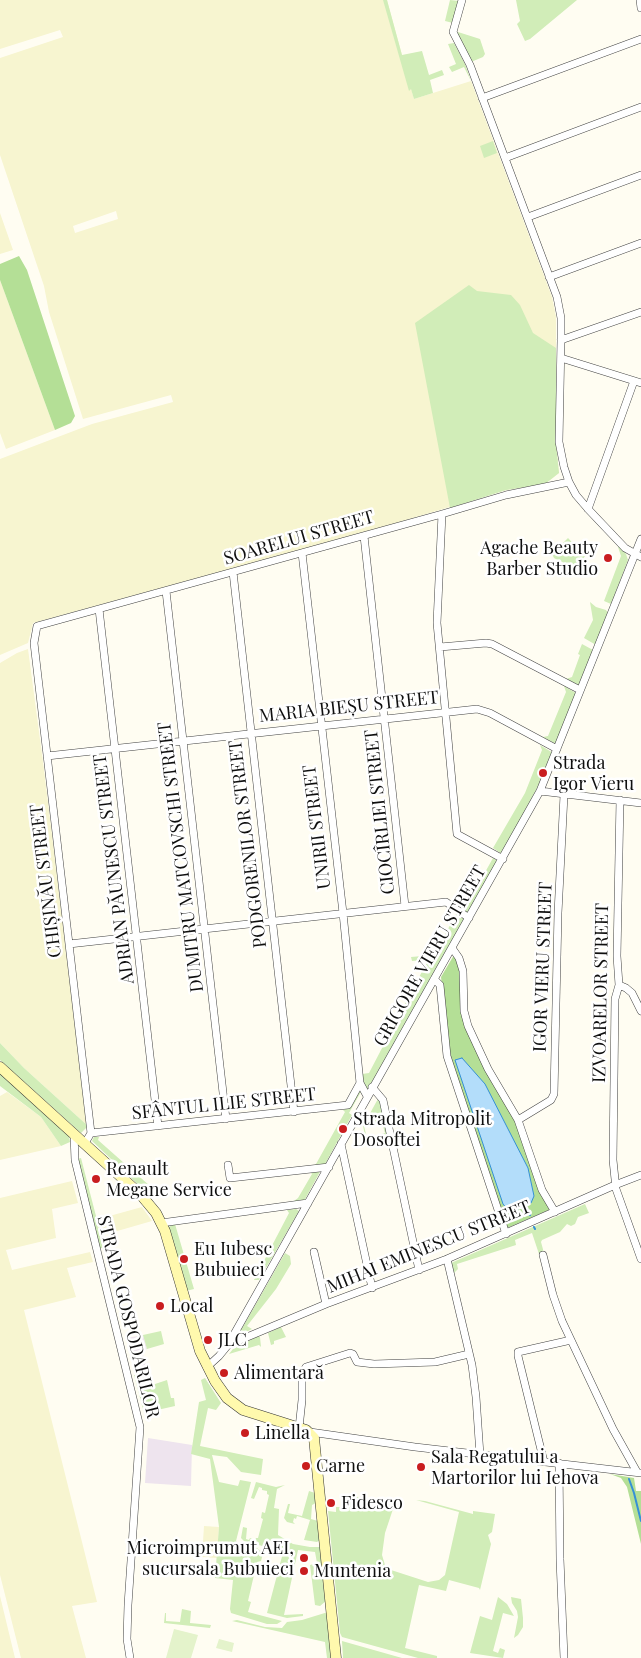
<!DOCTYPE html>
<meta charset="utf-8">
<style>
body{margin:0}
canvas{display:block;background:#fffdf2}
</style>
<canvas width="641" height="1658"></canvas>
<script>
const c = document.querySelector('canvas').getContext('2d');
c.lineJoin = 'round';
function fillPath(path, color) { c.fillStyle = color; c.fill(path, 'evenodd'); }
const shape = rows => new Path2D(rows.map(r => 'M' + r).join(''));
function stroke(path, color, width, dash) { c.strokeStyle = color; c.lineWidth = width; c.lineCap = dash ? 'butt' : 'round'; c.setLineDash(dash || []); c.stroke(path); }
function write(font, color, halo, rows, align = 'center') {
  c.font = font + ' "Playfair Display",serif'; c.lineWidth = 5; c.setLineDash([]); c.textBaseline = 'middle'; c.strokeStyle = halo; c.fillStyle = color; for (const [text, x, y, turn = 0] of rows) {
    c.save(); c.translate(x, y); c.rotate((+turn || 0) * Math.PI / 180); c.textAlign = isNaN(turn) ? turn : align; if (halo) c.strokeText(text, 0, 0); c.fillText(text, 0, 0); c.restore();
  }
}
fillPath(shape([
 [143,1335,147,1349,142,1351,148,1372,137,1374,127,1338],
 [148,1438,192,1445,191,1486,145,1483]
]), '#eee4ee');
fillPath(shape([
 [0,0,387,0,414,99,471,81,552,297,556,317,556,444,559,473,545,484,506,490,363,533,33,623,28,643,0,655,0,459,92,424,173,402,171,395,83,419,49,312,44,286,0,155,0,58,63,37,60,30,0,49],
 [116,211,118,219,75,233,73,226],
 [0,213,13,250,0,254],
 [0,280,55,430,6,449,0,433],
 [28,649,43,762,88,1126,24,1068,0,1043,0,663,17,653],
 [7,1092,41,1117,61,1146,0,1160,0,1096],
 [72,1181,78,1203,52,1209,56,1238,6,1250,12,1270,90,1252,93,1262,67,1268,76,1297,24,1310,97,1602,72,1606,86,1658,21,1658,0,1575,0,1198],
 [142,1207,152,1221,100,1236,95,1220],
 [204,1526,219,1527,217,1558,202,1557],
 [0,1596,15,1658,0,1658]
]), '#f7f5d0');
fillPath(shape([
 [383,0,387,0,402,55,422,51,429,75,442,70,444,75,430,80,433,93,414,99,411,89,409,91],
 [450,0,459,1,453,23,445,21],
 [516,0,577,0,530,39,525,41,517,24,520,21],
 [458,32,480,39,485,54,483,57,471,62,457,34],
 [454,43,465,64,471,81,464,67,452,72,449,67,456,64,448,44],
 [493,141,497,153,484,158,480,146],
 [469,285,477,291,511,295,520,305,533,333,556,348,556,444,559,473,545,484,506,490,450,508,415,323],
 [568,538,585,556,577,570,554,558,552,554],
 [620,545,626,554,628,560,611,604,604,601,621,556,618,547],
 [590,602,596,607,606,610,608,613,596,645,584,638,593,620],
 [582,644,593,650,579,685,566,679,572,677,580,655,578,654],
 [564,686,576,693,556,744,543,737,548,736,566,692],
 [540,745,553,753,537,788,502,854,493,848,525,793,542,750],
 [493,858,497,861,468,913,464,910],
 [456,914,464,919,368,1089,365,1087,362,1074,369,1073,427,962,423,960,412,961,411,957,434,955],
 [0,1043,24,1068,88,1126,81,1133,0,1060],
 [0,1073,69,1136,70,1142,61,1146,41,1117,0,1086],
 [360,1087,362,1090,349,1113,352,1115,324,1166,312,1167,316,1164,345,1112,343,1110,348,1108],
 [379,1097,390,1135,366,1140,363,1126],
 [382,1122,385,1133,367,1138,364,1126],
 [94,1137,99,1137,98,1140,150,1186,154,1193,148,1194,92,1141],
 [81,1158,97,1220,96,1221,103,1248,100,1248,77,1159],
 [321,1170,304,1201,294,1201,298,1198,312,1174,309,1171],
 [585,1204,589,1213,578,1217,575,1224,571,1226,567,1224,560,1232,542,1240,541,1242,544,1253,539,1254,532,1233,515,1240,516,1245,457,1264,458,1269,453,1274,451,1263],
 [296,1209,299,1211,259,1280,254,1280,289,1213,287,1210],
 [175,1224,194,1289,186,1291,167,1229,170,1226],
 [285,1253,290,1256,291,1264,276,1289,247,1326,252,1329,244,1333,240,1331,244,1325],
 [281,1327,286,1337,274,1341,274,1344,271,1345,268,1333],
 [161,1331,164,1344,147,1349,143,1335],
 [258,1336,260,1337,261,1347,259,1345,229,1354,233,1349],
 [148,1372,152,1385,167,1380,171,1398,174,1398,175,1406,144,1413,134,1375],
 [205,1378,221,1403,216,1410,208,1408,200,1446,263,1459,261,1475,241,1472,227,1457,212,1455,219,1482,238,1486,240,1480,251,1482,236,1541,239,1544,257,1548,263,1553,261,1561,257,1562,248,1601,251,1602,248,1612,282,1621,277,1624,267,1624,231,1613,230,1609,233,1580,215,1578,219,1527,210,1459,191,1454,199,1402,206,1400,201,1380],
 [256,1482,276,1487,285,1485,277,1489,274,1508,279,1509,278,1535,293,1544,310,1547,321,1547,326,1601,320,1606,315,1605,310,1565,317,1563,315,1552,298,1550,284,1615,303,1614,303,1616,287,1618,267,1613,284,1549,275,1546,275,1542,268,1540,266,1547,244,1541,241,1538,243,1527,247,1528,246,1539,249,1540,250,1538,255,1540,256,1538,258,1538,263,1519,261,1518,262,1512,265,1513,269,1495,267,1494,267,1491,262,1490,262,1488,259,1487,254,1499,251,1498],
 [309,1491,315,1493,316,1503,312,1505,311,1519,318,1521,320,1540,317,1542,304,1540,310,1520,297,1516,296,1519,294,1518,293,1522,295,1524,287,1522,284,1518,288,1504,290,1504,288,1513,302,1516],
 [354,1496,394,1506,385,1533,382,1555,385,1565,391,1570,428,1582,439,1580,445,1575,459,1512,416,1500,425,1501,473,1514,473,1511,495,1514,492,1532,488,1535,491,1544,480,1590,479,1588,449,1580,446,1591,419,1585,405,1648,437,1656,437,1658,418,1658,342,1637,340,1633,328,1511,336,1512,336,1507,348,1507,349,1498],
 [498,1597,507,1604,514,1616,503,1613,493,1651,498,1653,500,1648,505,1650,503,1658,470,1653,480,1616,492,1620],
 [511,1597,521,1599,523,1618,523,1627,518,1635,514,1638,518,1617,517,1611,512,1603],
 [182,1609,191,1611,190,1623,211,1625,210,1628,164,1623,165,1613,166,1613,166,1621,180,1622],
 [328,1612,332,1658,327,1658,325,1642,232,1621,237,1620,265,1627,282,1628,287,1622,302,1620],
 [342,1641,402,1658,343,1658]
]), '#d1edb8');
fillPath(shape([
 [19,256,27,270,75,416,71,423,55,430,0,280,0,264],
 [454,955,461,969,461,1008,516,1122,551,1209,507,1228,451,1059,441,977],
 [610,1474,634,1478,636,1491,641,1491,641,1544,627,1487,621,1478]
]), '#b4df96');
fillPath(shape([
 [174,1629,198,1635,191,1658,166,1658],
 [219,1639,234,1643,232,1652,216,1648]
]), '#e4f3cb');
const water = shape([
 [462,1058,485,1084,528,1168,534,1196,531,1203,516,1210,509,1211,503,1204,455,1060,462,1058]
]);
fillPath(water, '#b3ddfa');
stroke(water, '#3590d6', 1);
stroke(shape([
 [525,1205,530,1215],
 [534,1227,535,1229],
 [629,1479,634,1493,641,1521]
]), '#3590d6', 2);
const street = shape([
 [462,0,453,32,470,65,557,297,561,318,561,340,559,442,564,467,569,482,576,495,588,509,625,548,641,557],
 [640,0,641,8],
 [482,98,641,39],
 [505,158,641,107],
 [528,217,641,175],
 [549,277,641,243],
 [561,340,641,312],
 [561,358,641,383],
 [588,509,634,381],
 [442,514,437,623,457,834,503,859],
 [364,536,405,906],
 [302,553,343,913,360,1083,367,1096],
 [233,572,294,1112],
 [166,591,226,1119],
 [99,609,158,1126],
 [440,647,486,643,492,644,580,690],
 [47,756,477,709,490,713,557,749],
 [540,791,641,803],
 [620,800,617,956,619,985,615,999,613,1160,616,1189,641,1259],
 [69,944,446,902,469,918],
 [452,948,459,958,463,971,464,1011,468,1026,488,1069,518,1120,542,1190,555,1212],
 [434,979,440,985,447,1056,506,1234],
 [619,985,626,988,632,993,641,1011],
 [372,1087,383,1100,419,1270],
 [518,1120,551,1100,554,1094,558,913,564,795],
 [91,1133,34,643,37,626,442,514,506,495,569,482],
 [74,1134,75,1160,140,1427,128,1605,127,1639,130,1658],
 [85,1143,91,1133,348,1105,360,1083],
 [341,1144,372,1288],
 [228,1165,230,1178,329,1167],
 [161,1223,308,1203],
 [314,1252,326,1304],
 [543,1255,553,1295,562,1321,613,1429,637,1472],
 [447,1259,472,1365,476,1397,480,1455],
 [228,1345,326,1304,447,1259,615,1185,641,1175],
 [207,1367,219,1356,228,1345,540,791,641,539],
 [299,1428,302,1400,302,1374,306,1367,350,1353,353,1354,357,1362,374,1364,435,1362,469,1354],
 [310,1432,415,1447,641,1473],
 [544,1462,518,1356,518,1352,571,1340],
 [559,1463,560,1559,564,1658]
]);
const secondary = shape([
 [0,1067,141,1195,156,1213,165,1231,200,1351,215,1381,227,1398,243,1410,306,1430,314,1438,336,1658]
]);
stroke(street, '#424242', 8);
stroke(secondary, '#313131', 11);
stroke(street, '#fff', 7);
stroke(secondary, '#fff9ad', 10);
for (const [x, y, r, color] of [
 [608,558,5,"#c91d1f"],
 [543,773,5,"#c91d1f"],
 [343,1129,5,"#c91d1f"],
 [96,1179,5,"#c91d1f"],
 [184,1259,5,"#c91d1f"],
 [160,1306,5,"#c91d1f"],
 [208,1340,5,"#c91d1f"],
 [224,1373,5,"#c91d1f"],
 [245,1433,5,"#c91d1f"],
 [306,1466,5,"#c91d1f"],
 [421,1467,5,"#c91d1f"],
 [331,1503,5,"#c91d1f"],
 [304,1558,5,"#c91d1f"],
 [304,1571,5,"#c91d1f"]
]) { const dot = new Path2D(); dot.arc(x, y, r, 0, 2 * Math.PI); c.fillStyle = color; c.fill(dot); stroke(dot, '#fff', 2); }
write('18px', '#0f0f0f', '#fff', [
 ["SOARELUI STREET",299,538,-16],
 ["MARIA BIEȘU STREET",349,707,-6],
 ["CIOCÎRLIEI STREET",380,812,-96],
 ["UNIRII STREET",317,827,-97],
 ["PODGORENILOR STREET",248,844,-97],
 ["DUMITRU MATCOVSCHI STREET",181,857,-97],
 ["ADRIAN PĂUNESCU STREET",114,869,-97],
 ["CHIȘINĂU STREET",46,881,-97],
 ["GRIGORE VIERU STREET",430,956,-60],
 ["IGOR VIERU STREET",543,967,-88],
 ["IZVOARELOR STREET",601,993,-89],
 ["SFÂNTUL ILIE STREET",224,1104,-6],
 ["MIHAI EMINESCU STREET",429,1247,-22],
 ["STRADA GOSPODARILOR",128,1317,76]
]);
write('18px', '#0f0f0f', '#fff', [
 ["Agache Beauty",598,548,"right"],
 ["Barber Studio",598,569,"right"],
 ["Strada",553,763],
 ["Igor Vieru",553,784],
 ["Strada Mitropolit",353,1119],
 ["Dosoftei",353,1140],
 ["Renault",106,1169],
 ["Megane Service",106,1190],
 ["Eu Iubesc",194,1249],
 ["Bubuieci",194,1270],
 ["Local",170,1306],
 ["JLC",218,1340],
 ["Alimentară",234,1373],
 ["Linella",255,1433],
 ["Sala Regatului a",431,1457],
 ["Martorilor lui Iehova",431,1478],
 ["Carne",316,1466],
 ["Fidesco",341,1503],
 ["Microimprumut AEI,",294,1548,"right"],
 ["sucursala Bubuieci",294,1569,"right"],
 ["Muntenia",314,1571]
], 'left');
</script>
